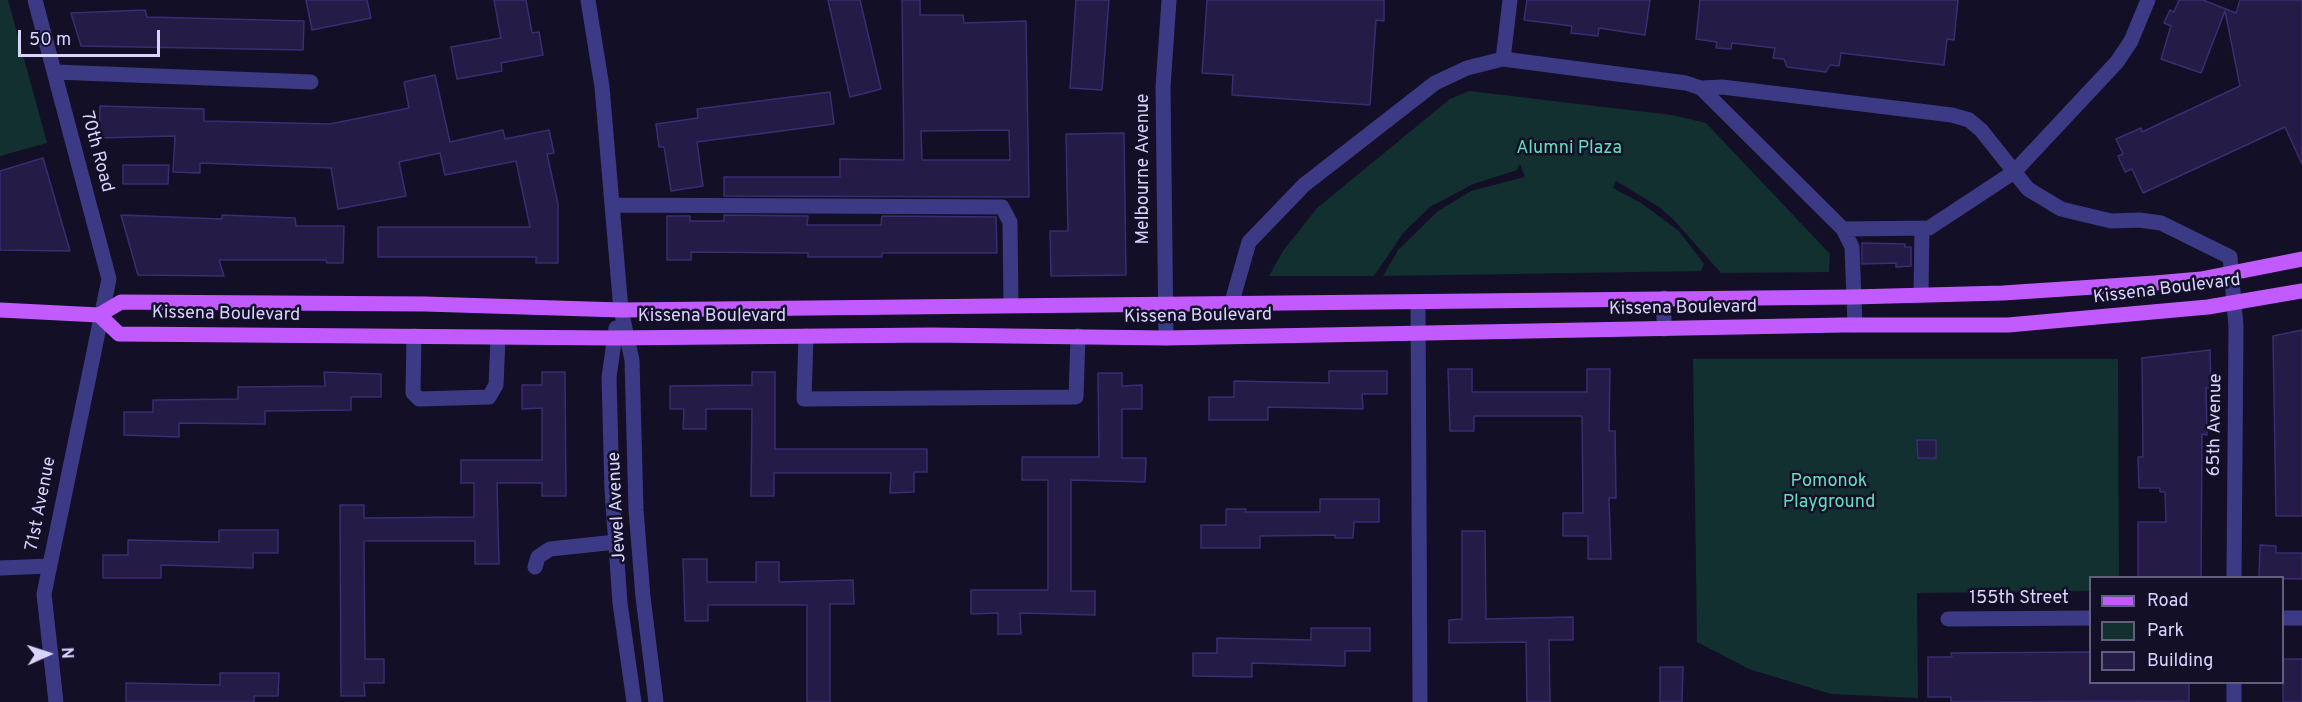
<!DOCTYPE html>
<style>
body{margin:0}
#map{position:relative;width:2302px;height:702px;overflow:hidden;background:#130f26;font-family:Overpass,sans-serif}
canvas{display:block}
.legend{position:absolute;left:2089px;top:576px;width:195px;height:108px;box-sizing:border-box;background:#130f26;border:2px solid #625e7d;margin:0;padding:8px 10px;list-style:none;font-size:18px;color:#d9d4ff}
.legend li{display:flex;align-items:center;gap:12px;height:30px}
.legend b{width:30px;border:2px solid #625e7d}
.north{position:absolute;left:18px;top:624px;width:60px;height:60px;-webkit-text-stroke:4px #130f26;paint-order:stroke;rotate:87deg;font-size:16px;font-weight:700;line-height:24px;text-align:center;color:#d9d4ff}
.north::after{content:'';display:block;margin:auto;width:21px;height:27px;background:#d9d4ff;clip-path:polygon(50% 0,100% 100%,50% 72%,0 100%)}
.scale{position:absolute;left:18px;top:30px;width:142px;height:27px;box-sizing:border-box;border:3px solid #d9d4ff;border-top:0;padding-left:8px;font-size:18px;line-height:21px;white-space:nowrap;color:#d9d4ff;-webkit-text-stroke:4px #130f26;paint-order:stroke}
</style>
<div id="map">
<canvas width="2302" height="702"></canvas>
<ul class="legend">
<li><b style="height:8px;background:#c25bff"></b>Road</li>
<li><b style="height:16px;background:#12302f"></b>Park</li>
<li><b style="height:16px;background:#241b47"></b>Building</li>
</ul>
<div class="north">N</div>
<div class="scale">50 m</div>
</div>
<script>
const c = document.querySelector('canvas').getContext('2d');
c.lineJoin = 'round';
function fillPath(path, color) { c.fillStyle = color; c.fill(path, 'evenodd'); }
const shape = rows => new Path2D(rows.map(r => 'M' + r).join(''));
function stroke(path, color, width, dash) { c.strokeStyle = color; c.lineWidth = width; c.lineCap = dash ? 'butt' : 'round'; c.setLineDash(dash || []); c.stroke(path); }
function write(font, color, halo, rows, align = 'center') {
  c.font = font + ' Overpass,sans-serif'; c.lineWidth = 5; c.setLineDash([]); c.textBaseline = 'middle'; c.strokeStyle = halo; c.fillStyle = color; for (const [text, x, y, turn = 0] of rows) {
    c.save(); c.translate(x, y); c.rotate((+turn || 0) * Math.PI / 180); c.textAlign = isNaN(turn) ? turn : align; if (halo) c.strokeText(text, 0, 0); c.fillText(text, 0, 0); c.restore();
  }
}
fillPath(shape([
 [0,0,8,0,47,143,0,156],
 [1469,91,1672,115,1706,123,1830,254,1829,272,1721,273,1673,219,1659,207,1616,181,1613,188,1641,203,1679,231,1704,264,1701,271,1383,276,1398,250,1438,211,1471,191,1525,177,1520,164,1517,170,1473,184,1430,207,1404,232,1374,276,1269,276,1283,251,1317,208,1450,99],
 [1693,359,2118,359,2119,577,2090,578,2090,591,1917,593,1918,698,1831,694,1749,669,1697,642]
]), '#12302f');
const building = shape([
 [306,0,367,0,371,18,312,30,306,0],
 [494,0,526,0,532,33,539,32,543,55,501,63,502,71,457,79,451,47,501,38,494,0],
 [828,0,860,0,881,89,850,97,828,0],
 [902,0,920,0,920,15,963,15,964,23,1026,21,1029,197,724,196,724,177,840,177,840,159,904,160,902,0],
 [1009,130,1010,160,922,160,921,131,1009,130],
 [1076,0,1109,0,1102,90,1070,88,1076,0],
 [1207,0,1384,0,1384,21,1376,20,1370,105,1232,95,1233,75,1202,73,1207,0],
 [1527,0,1650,0,1645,35,1599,28,1598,36,1571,33,1572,26,1524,20,1527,0],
 [1700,0,1958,0,1954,40,1947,39,1944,65,1841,53,1839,66,1830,65,1826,72,1787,67,1784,59,1773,58,1775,48,1732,43,1731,49,1716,48,1717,42,1696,39,1700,0],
 [2179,0,2203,0,2236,13,2240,0,2302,0,2302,164,2285,127,2143,193,2132,169,2125,172,2118,156,2123,154,2116,139,2141,128,2142,132,2240,86,2225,11,2201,73,2161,59,2171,26,2164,23,2170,10,2174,12,2179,0],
 [145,10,147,17,304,21,303,50,81,46,71,13,145,10],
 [435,75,450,142,503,130,505,139,549,130,554,153,547,154,558,204,558,263,536,263,536,257,378,257,378,227,530,227,516,161,445,175,440,153,399,162,406,196,338,209,331,168,200,163,200,173,173,172,175,136,99,138,100,106,204,109,204,121,330,124,409,108,404,82,435,75],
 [830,92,834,124,697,142,703,186,671,191,664,147,659,147,656,124,698,118,697,109,830,92],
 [1124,133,1126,275,1051,276,1050,231,1068,231,1066,134,1124,133],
 [43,158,70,251,0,250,0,171,43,158],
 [123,165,169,165,168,184,123,184,123,165],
 [121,215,222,219,222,215,295,218,296,226,344,226,343,263,327,263,326,260,219,260,224,276,138,275,121,215],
 [724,215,808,216,807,225,881,225,882,216,996,217,997,253,882,253,882,257,808,257,808,253,691,252,691,260,667,260,667,216,690,216,690,221,724,221,724,215],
 [1862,243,1905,244,1905,247,1911,247,1911,266,1896,267,1896,263,1862,264,1862,243],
 [2302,330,2302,516,2276,516,2273,336,2302,330],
 [2210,350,2211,388,2206,388,2207,435,2202,434,2201,578,2138,578,2138,522,2166,522,2165,492,2160,492,2160,488,2139,488,2138,457,2143,457,2142,358,2210,350],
 [1448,369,1472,369,1472,392,1587,392,1587,369,1610,369,1609,431,1615,431,1616,498,1609,498,1611,559,1588,559,1588,536,1563,536,1563,513,1583,513,1582,416,1474,416,1474,431,1450,431,1448,369],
 [1329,371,1387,371,1387,394,1362,394,1363,409,1268,407,1268,420,1209,420,1209,397,1234,397,1234,381,1329,383,1329,371],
 [324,372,381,374,381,397,351,397,351,410,265,411,265,424,179,423,179,437,124,435,124,412,153,412,153,400,238,399,238,387,325,386,324,372],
 [542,372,565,372,566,496,542,496,542,483,497,483,499,564,475,564,475,541,364,541,365,659,384,659,384,683,364,683,365,696,341,696,340,505,364,505,364,518,474,517,474,483,461,483,461,460,542,460,542,408,522,409,522,385,542,385,542,372],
 [752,372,775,372,775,449,927,449,927,472,914,472,914,492,890,493,891,473,774,473,774,496,751,496,752,409,706,409,706,429,683,429,684,409,670,409,670,386,752,385,752,372],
 [1098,373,1122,373,1122,386,1142,385,1142,409,1122,409,1122,458,1146,458,1145,482,1071,480,1071,591,1095,591,1095,615,1020,613,1021,634,998,634,998,613,971,614,971,590,1048,590,1048,480,1022,480,1022,457,1099,457,1098,373],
 [1917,440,1936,440,1936,458,1918,458,1917,440],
 [1320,499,1379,499,1379,522,1354,522,1353,538,1335,538,1335,535,1260,536,1260,548,1201,548,1201,525,1226,525,1226,509,1246,509,1245,512,1320,512,1320,499],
 [219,530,278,530,278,553,253,553,253,568,161,565,161,578,103,578,103,555,128,555,128,540,219,542,219,530],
 [1462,531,1485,531,1486,619,1573,617,1573,640,1549,640,1550,702,1527,702,1526,642,1449,643,1449,620,1462,619,1462,531],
 [2260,545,2276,546,2276,553,2302,553,2302,579,2259,578,2260,545],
 [683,559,707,559,707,582,756,582,756,562,779,562,779,582,853,580,854,604,830,604,830,702,807,702,807,605,708,605,708,621,685,621,683,559],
 [1311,628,1370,628,1370,651,1345,651,1345,666,1252,663,1252,677,1193,676,1193,653,1217,653,1217,638,1311,640,1311,628],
 [2091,652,2091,682,2189,682,2189,701,1951,702,1951,697,1928,697,1928,657,1952,657,1951,653,2091,652],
 [2283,659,2302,659,2302,702,2283,702,2283,659],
 [1660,667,1683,667,1682,702,1660,702,1660,667],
 [220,673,279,673,278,696,254,696,254,702,126,702,126,683,220,685,220,673]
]);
fillPath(building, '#241b47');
stroke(building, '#3b2d73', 1.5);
stroke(shape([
 [35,0,109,279,44,594,56,702],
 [588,0,602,87,621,310,632,360,636,510,643,597,656,702],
 [1510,0,1503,59,1686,83,1701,88,1843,229,1852,247,1855,325],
 [55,72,311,82],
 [1701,88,1722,87,1952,115,1969,120,1981,130,2028,189,2061,209,2111,221,2139,220,2161,223,2230,257,2236,326,2234,578],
 [613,205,1002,207,1010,222,1011,305],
 [1843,229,1929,228,2014,172,2117,62,2131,41,2148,0],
 [1921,295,1922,228],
 [1664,298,1664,329],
 [1418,304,1420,702],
 [1231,305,1249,242,1304,185,1435,83,1467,68,1503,59],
 [616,328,609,377,612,490,620,603,634,702],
 [414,336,413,393,419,399,489,397,496,385,498,337],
 [806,336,804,399,1076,397,1078,336],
 [1166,338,1163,87,1169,0],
 [535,567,538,557,550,549,616,542],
 [0,568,50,566],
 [2282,618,2302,618],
 [1948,619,2090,618],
 [2234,682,2234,702]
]), '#3d3a85', 15);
stroke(shape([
 [0,310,99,315,121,302,425,304,621,310,1853,297,2003,293,2155,283,2201,279,2302,259],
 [99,315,119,334,613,338,932,335,1166,338,1843,325,2008,325,2208,307,2302,291]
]), '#c25bff', 15);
write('18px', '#5fe0c0', '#130f26', [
 ["Alumni Plaza",1569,149],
 ["Pomonok",1829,482],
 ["Playground",1829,503]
]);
write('18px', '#d9d4ff', '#130f26', [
 ["70th Road",96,152,75],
 ["Melbourne Avenue",1144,169,-90],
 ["Kissena Boulevard",2167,290,-7],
 ["Kissena Boulevard",1683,309,-1],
 ["Kissena Boulevard",226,315,1],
 ["Kissena Boulevard",712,317],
 ["Kissena Boulevard",1198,317,-1],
 ["65th Avenue",2216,425,-89],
 ["71st Avenue",42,504,-79],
 ["Jewel Avenue",618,507,-93],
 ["155th Street",2019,599]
]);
</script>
